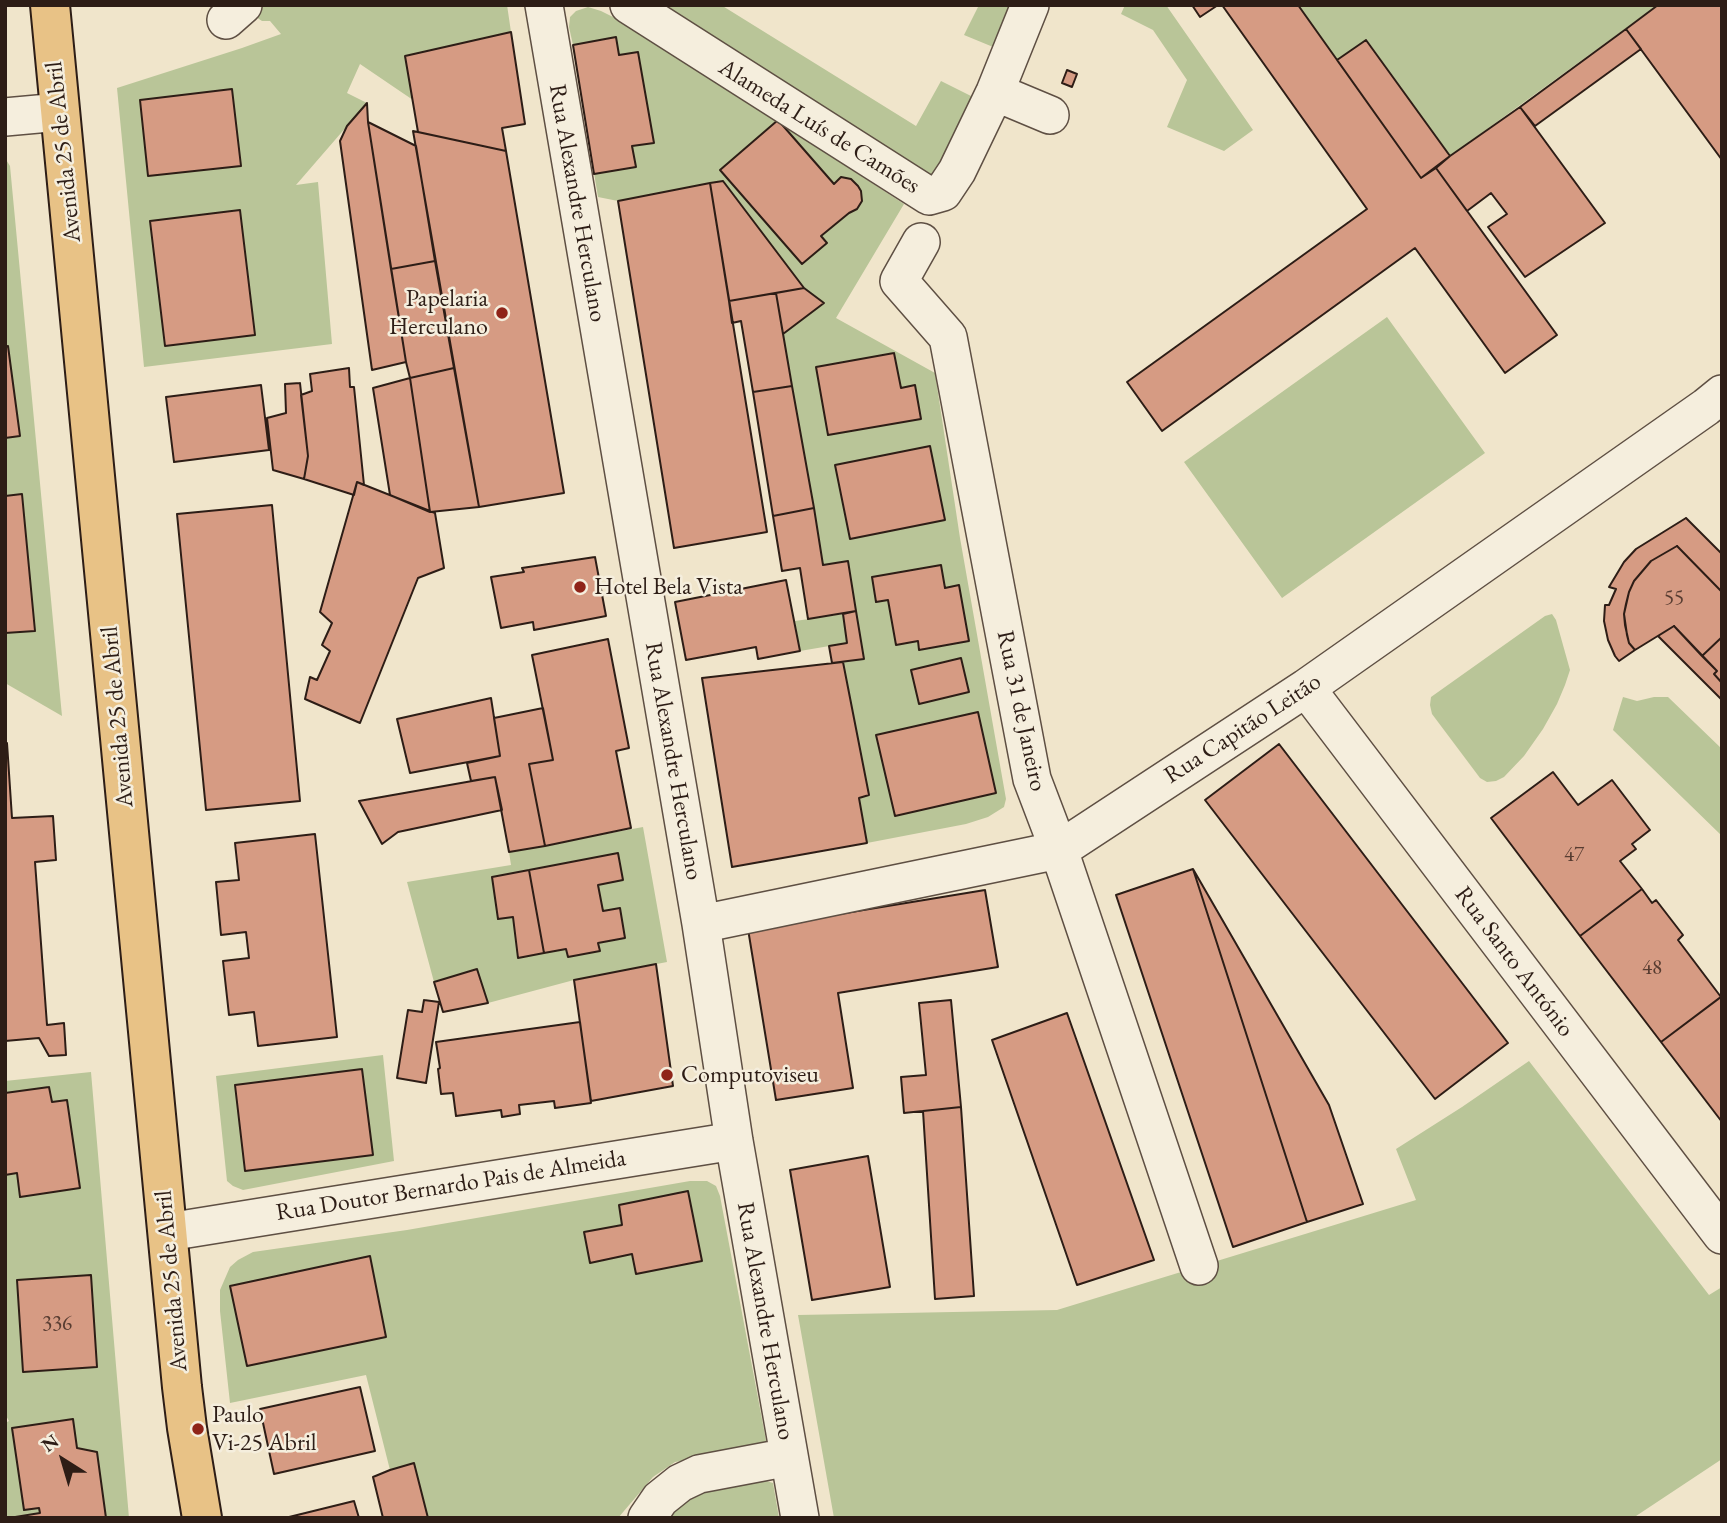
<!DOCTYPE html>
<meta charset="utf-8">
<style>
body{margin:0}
#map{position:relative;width:1727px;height:1523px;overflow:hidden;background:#f0e5cb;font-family:"EB Garamond",serif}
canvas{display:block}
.frame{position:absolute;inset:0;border:7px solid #2d1d16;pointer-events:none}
.north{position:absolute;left:28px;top:1425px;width:70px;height:70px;-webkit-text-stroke:5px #f5eedd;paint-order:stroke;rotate:323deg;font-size:19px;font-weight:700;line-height:28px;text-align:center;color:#2d1d16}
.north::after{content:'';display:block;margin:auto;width:24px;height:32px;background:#2d1d16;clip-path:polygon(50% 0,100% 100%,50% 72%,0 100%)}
</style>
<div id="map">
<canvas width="1727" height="1523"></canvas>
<div class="frame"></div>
<div class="north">N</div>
</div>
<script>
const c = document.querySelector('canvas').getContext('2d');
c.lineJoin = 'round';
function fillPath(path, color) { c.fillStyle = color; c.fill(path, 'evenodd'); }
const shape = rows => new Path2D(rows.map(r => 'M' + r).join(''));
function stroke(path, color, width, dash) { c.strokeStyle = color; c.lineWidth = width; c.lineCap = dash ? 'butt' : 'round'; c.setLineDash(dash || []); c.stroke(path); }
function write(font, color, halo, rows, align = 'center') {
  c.font = font + ' "EB Garamond",serif'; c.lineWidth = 5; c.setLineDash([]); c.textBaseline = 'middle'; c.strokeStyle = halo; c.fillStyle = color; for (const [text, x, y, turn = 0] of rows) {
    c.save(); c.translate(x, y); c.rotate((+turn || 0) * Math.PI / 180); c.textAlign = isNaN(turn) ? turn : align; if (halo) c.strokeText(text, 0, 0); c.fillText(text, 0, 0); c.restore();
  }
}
fillPath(shape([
 [256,5,507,5,511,32,405,56,413,100,360,64,347,93,367,103,296,185,318,182,332,344,144,367,117,88,242,48,281,34,270,21,262,21,256,17],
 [652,5,721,5,916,126,941,81,977,99,936,175,925,180],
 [979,5,1015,5,998,49,964,35],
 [1125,5,1166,5,1253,130,1224,151,1167,127,1187,80,1153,30,1121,14],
 [1298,5,1654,5,1655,7,1450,156,1367,40,1337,60],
 [588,7,601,11,635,28,904,204,836,318,935,373,960,538,1006,799,1004,807,988,817,966,824,867,843,859,798,869,795,843,662,864,658,848,561,823,565,783,334,823,303,804,288,723,181,618,201,598,197,573,45,569,27,570,17,576,11],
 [5,158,10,166,62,716,5,683],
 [1387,317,1485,453,1282,598,1184,462],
 [843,614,847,643,800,651,795,621],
 [1552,614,1556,620,1570,670,1565,685,1557,704,1543,729,1524,756,1504,777,1496,781,1487,782,1480,778,1432,714,1430,705,1431,697,1545,616],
 [1623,697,1637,701,1654,697,1668,697,1722,749,1722,836,1613,730],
 [643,827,667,962,574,980,488,1003,477,969,434,982,407,882,511,865,509,852],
 [383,1055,394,1161,243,1190,233,1186,227,1181,216,1076],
 [1529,1061,1709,1295,1722,1287,1722,1459,1633,1518,834,1518,798,1315,1057,1310,1416,1200,1396,1149,1462,1107],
 [91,1072,129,1518,5,1518,5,1423,9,1421,5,1414,5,1081],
 [690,1181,707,1181,716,1186,720,1196,768,1451,713,1456,675,1462,653,1477,618,1518,428,1518,414,1464,390,1470,366,1375,230,1403,220,1311,220,1290,230,1267,238,1260,253,1252,407,1230],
 [763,1480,773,1483,779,1518,665,1518,696,1486]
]), '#b9c598');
const building = shape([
 [1192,5,1218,5,1200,17,1192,5],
 [1222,5,1298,5,1421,178,1436,168,1557,335,1505,373,1415,248,1162,431,1127,382,1367,209,1222,5],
 [1658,5,1722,5,1722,160,1626,29,1658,5],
 [1626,29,1641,49,1535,126,1520,107,1626,29],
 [511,32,525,124,502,128,506,151,418,132,405,56,511,32],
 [616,37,619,55,638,52,654,143,632,146,636,167,594,174,573,45,616,37],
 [1366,40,1450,156,1421,178,1337,60,1366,40],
 [1067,70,1077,74,1072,87,1062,83,1067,70],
 [232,89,241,166,148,176,140,100,232,89],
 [367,103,368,122,406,362,372,370,340,141,347,126,367,103],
 [1520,107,1605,223,1525,277,1488,227,1507,214,1491,193,1467,211,1436,168,1450,156,1520,107],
 [778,120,834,184,841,177,851,179,858,186,861,191,862,201,857,209,849,213,821,236,827,243,802,264,720,170,778,120],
 [368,122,416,146,435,261,391,269,368,122],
 [413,131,506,151,564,493,479,507,413,131],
 [723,181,804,288,729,301,710,183,723,181],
 [710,183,767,532,674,548,618,201,710,183],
 [240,210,255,335,165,346,150,221,240,210],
 [435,261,454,368,410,378,406,362,391,269,435,261],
 [804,288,824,303,783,334,776,293,804,288],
 [776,293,792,386,753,392,741,321,732,323,729,301,776,293],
 [8,346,20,436,5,438,5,347,8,346],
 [894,353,901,388,915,385,921,419,828,435,816,367,894,353],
 [349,368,350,387,354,387,364,485,357,482,354,495,304,479,308,456,301,395,312,391,310,374,349,368],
 [454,368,479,507,430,512,410,378,454,368],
 [410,378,430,512,390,495,373,388,410,378],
 [300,383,308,456,304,479,273,470,267,418,286,413,285,384,300,383],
 [261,385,269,450,174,462,166,397,261,385],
 [792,386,814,508,773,516,753,392,792,386],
 [930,446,945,520,850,539,835,465,930,446],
 [357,482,435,513,444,568,418,578,360,723,305,699,310,677,317,680,330,651,322,645,332,623,320,612,357,482],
 [22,494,35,631,5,633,5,496,22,494],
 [272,505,300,801,206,810,177,514,272,505],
 [814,508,823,565,848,561,856,611,808,619,800,568,782,571,773,516,814,508],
 [1686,518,1722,554,1722,592,1677,546,1651,561,1634,581,1629,592,1624,614,1625,625,1629,643,1635,650,1619,661,1615,656,1608,640,1604,621,1605,605,1609,605,1616,589,1609,587,1624,562,1636,549,1686,518],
 [1677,546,1722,592,1722,637,1702,656,1674,626,1635,650,1629,643,1627,635,1624,614,1626,604,1629,592,1634,581,1651,561,1677,546],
 [595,557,606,616,534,630,533,622,501,628,491,577,524,572,522,568,595,557],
 [941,565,945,588,959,585,969,641,919,650,918,641,896,645,888,600,876,602,872,577,941,565],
 [786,580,800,651,758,659,756,647,686,660,675,602,786,580],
 [856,611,864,659,832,663,829,646,847,643,843,614,856,611],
 [1674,626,1717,671,1714,674,1722,683,1722,700,1658,636,1674,626],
 [1722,637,1722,683,1714,674,1717,671,1702,656,1722,637],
 [608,639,629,748,616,751,631,828,545,846,529,764,553,760,532,655,608,639],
 [961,658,969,692,919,704,911,670,961,658],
 [843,662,869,795,859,798,867,843,732,867,702,678,843,662],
 [491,698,500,756,410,773,397,719,491,698],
 [543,708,553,760,529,764,545,846,509,852,495,777,471,781,467,763,500,756,494,718,543,708],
 [978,712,996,793,895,816,876,735,978,712],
 [5,743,7,743,12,818,53,816,56,860,35,862,47,1025,64,1023,66,1055,49,1056,39,1038,5,1041,5,743],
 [1279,744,1508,1043,1435,1099,1205,800,1279,744],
 [1553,772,1578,805,1612,780,1650,830,1632,844,1636,849,1620,861,1642,889,1580,936,1491,818,1553,772],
 [495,777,502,810,398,832,382,844,359,801,495,777],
 [315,834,337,1037,258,1046,254,1012,229,1015,223,961,249,958,246,932,221,935,216,882,239,880,235,843,315,834],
 [618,853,623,880,598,885,603,911,620,908,625,938,598,943,600,951,568,957,566,949,544,953,529,870,618,853],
 [1193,869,1307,1222,1233,1247,1116,895,1193,869],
 [1193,869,1329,1105,1363,1204,1307,1222,1193,869],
 [529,870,544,953,518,958,513,917,498,919,492,877,529,870],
 [1642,889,1652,903,1656,900,1683,935,1678,940,1721,997,1661,1042,1580,936,1642,889],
 [985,890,998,967,838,993,853,1088,776,1100,748,929,985,890],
 [656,964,673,1086,591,1101,574,980,656,964],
 [477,969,488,1003,443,1012,434,982,477,969],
 [1722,996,1722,1122,1661,1042,1722,996],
 [424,1000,439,1002,426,1083,397,1078,408,1010,422,1012,424,1000],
 [951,1000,961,1107,904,1113,901,1077,926,1075,919,1003,951,1000],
 [1067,1013,1154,1260,1077,1285,992,1040,1067,1013],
 [580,1022,591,1103,555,1108,554,1101,519,1105,520,1114,502,1117,501,1110,456,1116,453,1093,441,1094,438,1069,440,1068,436,1042,580,1022],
 [362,1069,373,1155,245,1171,235,1085,362,1069],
 [49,1087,52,1102,67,1100,80,1188,20,1197,17,1173,5,1175,5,1093,49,1087],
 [961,1107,974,1296,935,1299,923,1111,961,1107],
 [868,1156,890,1287,812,1300,790,1170,868,1156],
 [688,1191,702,1261,636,1274,632,1254,590,1263,584,1232,622,1225,619,1205,688,1191],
 [370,1256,386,1337,247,1366,230,1286,370,1256],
 [91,1275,97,1367,23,1372,17,1280,91,1275],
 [360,1387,375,1451,274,1474,260,1409,360,1387],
 [73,1419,77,1448,97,1452,106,1518,9,1518,40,1513,39,1508,24,1510,12,1428,73,1419],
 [414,1463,428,1518,383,1518,373,1477,390,1470,414,1463],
 [354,1501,359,1518,285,1518,354,1501]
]);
fillPath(building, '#d69b83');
stroke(building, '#2d1d16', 2);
const minor = shape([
 [544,5,701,924,734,1141,800,1518],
 [629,5,929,196,943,192,957,171,995,92,1030,5],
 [226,20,243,5],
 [995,92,1050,115],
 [5,117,60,112],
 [921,242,899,281,948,337,1032,779,1059,850,1199,1266],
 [1306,688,1722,1235],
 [701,924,1059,850,1306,688,1706,407,1722,394],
 [168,1232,734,1141],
 [647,1518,660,1499,680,1483,699,1474,789,1457]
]);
const major = shape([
 [50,5,182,1387,187,1428,202,1518]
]);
stroke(minor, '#5e4f43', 40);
stroke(major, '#2d1d16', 42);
stroke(minor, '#f5eedd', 37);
stroke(major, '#e8c286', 38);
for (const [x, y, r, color] of [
 [502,313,7,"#8f2418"],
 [580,587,7,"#8f2418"],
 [667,1075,7,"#8f2418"],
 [198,1429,7,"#8f2418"]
]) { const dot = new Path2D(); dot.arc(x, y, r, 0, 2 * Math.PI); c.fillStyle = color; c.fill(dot); stroke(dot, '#f5eedd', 2.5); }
write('21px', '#573c31', null, [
 ["55",1674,598],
 ["47",1574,855],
 ["48",1652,968],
 ["336",57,1324]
]);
write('24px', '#2d1d16', '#f5eedd', [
 ["Alameda Luís de Camões",819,127,32],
 ["Avenida 25 de Abril",64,152,-96],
 ["Rua Alexandre Herculano",577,203,80],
 ["Rua 31 de Janeiro",1021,711,78],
 ["Avenida 25 de Abril",118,717,-95],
 ["Rua Capitão Leitão",1243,729,-33],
 ["Rua Alexandre Herculano",673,761,80],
 ["Rua Santo António",1514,962,53],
 ["Rua Doutor Bernardo Pais de Almeida",451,1186,-9],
 ["Avenida 25 de Abril",172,1281,-95],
 ["Rua Alexandre Herculano",765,1321,80]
]);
write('24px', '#2d1d16', '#f5eedd', [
 ["Papelaria",488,299,"right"],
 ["Herculano",488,327,"right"],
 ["Hotel Bela Vista",594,587],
 ["Computoviseu",681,1075],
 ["Paulo",212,1415],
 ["Vi-25 Abril",212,1443]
], 'left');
</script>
